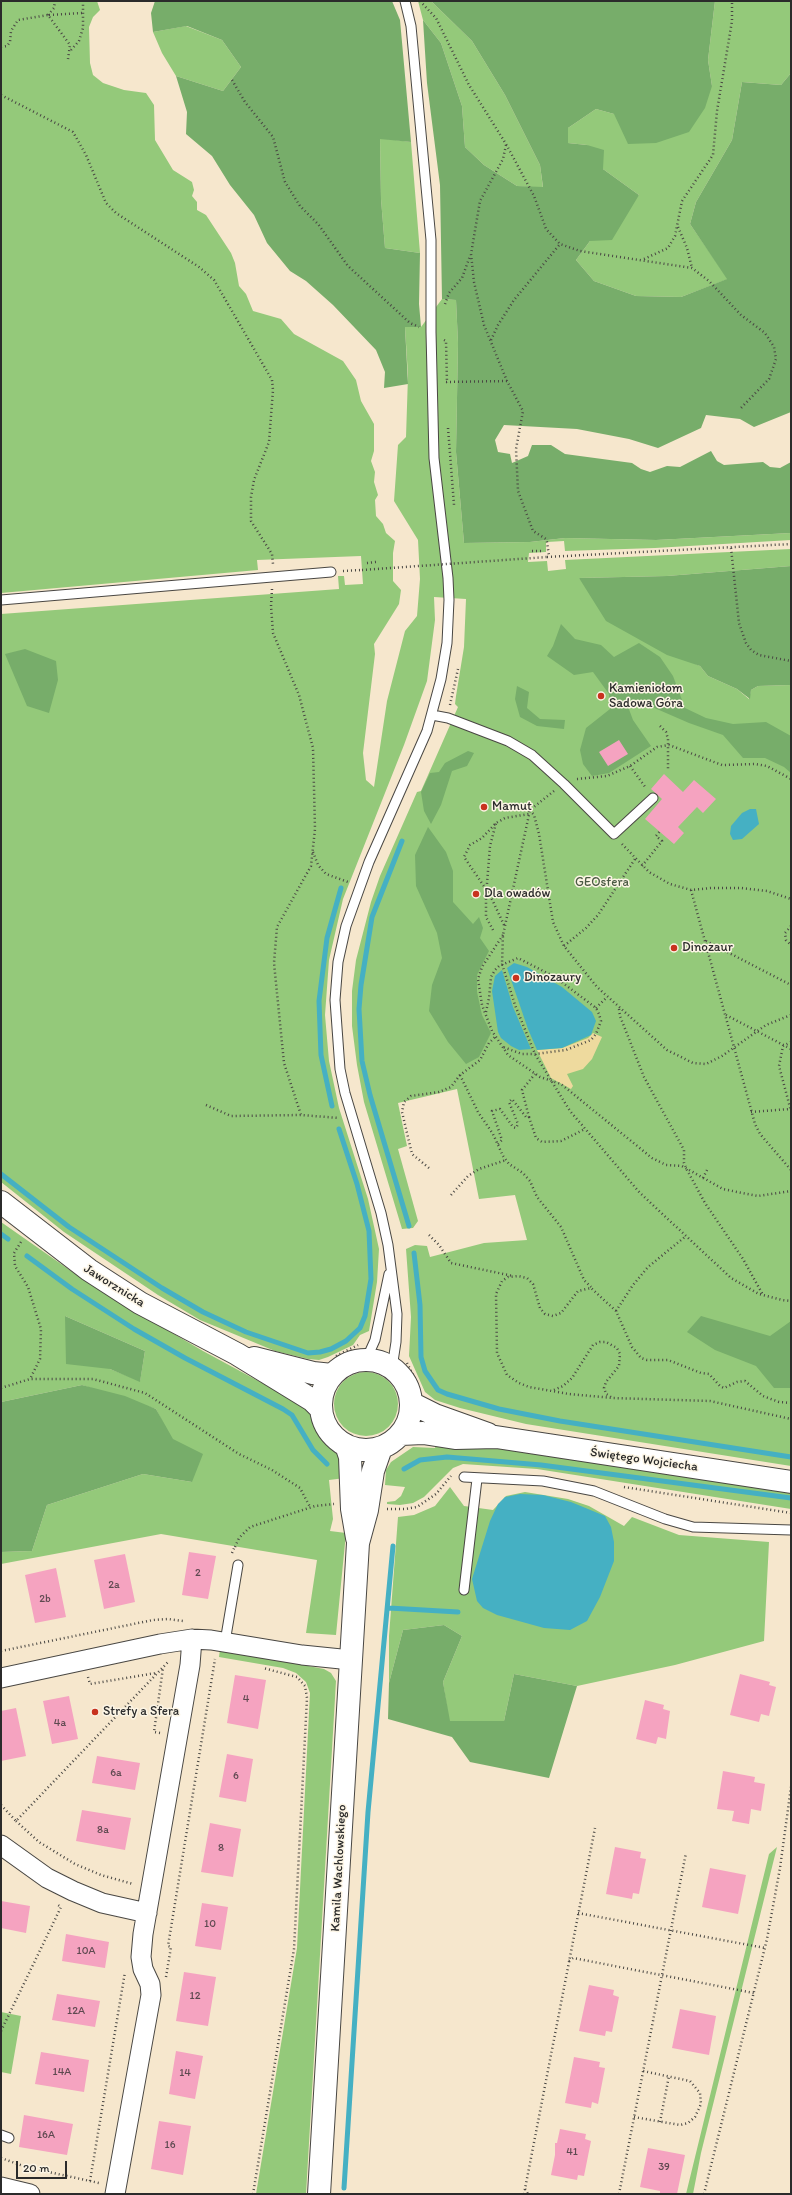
<!DOCTYPE html>
<meta charset="utf-8">
<style>
body{margin:0}
#map{position:relative;width:792px;height:2195px;overflow:hidden;background:#f6e7cd;font-family:Itim,sans-serif}
canvas{display:block}
.frame{position:absolute;inset:0;border:2px solid #2b2b2b;pointer-events:none}
.scale{position:absolute;left:16px;top:2161px;width:51px;height:18px;box-sizing:border-box;border:2px solid #2b2b2b;border-top:0;padding-left:5px;font-size:12px;line-height:14px;white-space:nowrap;color:#2b2b2b;-webkit-text-stroke:3px #fcf5e5;paint-order:stroke}
</style>
<div id="map">
<canvas width="792" height="2195"></canvas>
<div class="frame"></div>
<div class="scale">20 m</div>
</div>
<script>
const c = document.querySelector('canvas').getContext('2d');
c.lineJoin = 'round';
function fillPath(path, color) { c.fillStyle = color; c.fill(path, 'evenodd'); }
const shape = rows => new Path2D(rows.map(r => 'M' + r).join(''));
function stroke(path, color, width, dash) { c.strokeStyle = color; c.lineWidth = width; c.lineCap = dash ? 'butt' : 'round'; c.setLineDash(dash || []); c.stroke(path); }
function write(font, color, halo, rows, align = 'center') {
  c.font = font + ' Itim,sans-serif'; c.lineWidth = 3; c.setLineDash([]); c.textBaseline = 'middle'; c.strokeStyle = halo; c.fillStyle = color; for (const [text, x, y, turn = 0] of rows) {
    c.save(); c.translate(x, y); c.rotate((+turn || 0) * Math.PI / 180); c.textAlign = isNaN(turn) ? turn : align; if (halo) c.strokeText(text, 0, 0); c.fillText(text, 0, 0); c.restore();
  }
}
fillPath(shape([
 [1,1,97,1,100,10,93,17,89,27,90,63,93,75,103,83,124,90,146,93,154,105,155,140,173,170,192,182,194,190,192,196,197,202,197,210,206,215,231,253,235,263,239,286,246,294,253,311,281,319,294,334,343,361,356,380,361,401,374,424,374,451,371,461,375,472,374,482,378,495,375,500,376,516,383,524,386,533,395,541,393,553,393,581,401,590,399,604,374,644,375,654,363,753,366,780,374,787,387,701,405,631,417,616,420,579,418,540,394,501,398,445,406,437,408,376,405,327,421,327,442,299,456,300,458,343,456,452,464,543,530,542,565,538,656,540,791,533,791,540,655,548,565,551,564,541,547,542,546,543,546,552,529,553,528,562,547,561,548,571,566,569,565,560,791,549,791,566,667,576,579,578,689,661,700,666,708,676,737,689,749,699,751,690,758,686,791,685,791,1466,526,1424,460,1408,435,1400,425,1392,409,1356,411,1317,406,1249,415,1245,427,1246,430,1257,484,1243,527,1240,515,1195,479,1199,457,1089,398,1103,407,1146,398,1149,418,1221,413,1228,402,1229,364,1102,357,1065,352,1026,352,991,356,960,371,902,380,876,417,792,421,791,458,707,455,704,456,696,464,647,466,599,434,597,435,620,427,681,404,745,343,899,329,960,325,1015,329,1061,339,1108,368,1199,379,1249,377,1282,369,1331,360,1335,353,1345,328,1357,319,1360,308,1359,275,1351,200,1320,158,1295,64,1232,1,1182,1,614,339,589,338,576,344,576,345,585,363,584,361,556,257,560,258,570,1,593],
 [418,1,431,1,472,41,505,95,540,165,543,188,517,186,484,165,465,147,462,106,441,43,423,20],
 [715,1,791,2,791,73,781,85,742,82,732,140,696,202,690,224,728,279,681,297,636,296,594,281,576,260,590,241,639,195,603,169,587,145,568,143,568,128,596,109,614,114,712,86,708,60],
 [186,26,222,40,241,67,223,91,176,76,162,53,153,32],
 [380,138,411,142,420,253,385,248,381,199],
 [1,1222,74,1273,140,1314,203,1351,275,1390,309,1405,315,1416,322,1437,339,1455,345,1478,329,1480,333,1519,330,1531,346,1533,336,1635,306,1633,317,1560,161,1534,1,1564,1,1552,32,1551,47,1505,143,1474,192,1482,156,1409,82,1385,1,1402],
 [65,1316,145,1351,140,1381,110,1369],
 '334 1404a32 32 0 1 1 64 0a32 32 0 1 1-64 0Z',
 [437,1440,791,1491,791,1509,537,1469,463,1464,453,1468,424,1497,413,1503,400,1505,387,1504,387,1502,395,1501,401,1496,405,1487,385,1485,386,1470,391,1462,413,1447,435,1448],
 [450,1487,464,1506,493,1510,506,1496,525,1492,568,1499,589,1506,624,1526,632,1517,679,1535,769,1542,764,1641,675,1665,577,1686,514,1674,504,1721,449,1721,443,1682,462,1636,444,1625,403,1630,389,1683,389,1636,398,1517,414,1515,435,1506],
 [220,1649,324,1669,331,1673,336,1681,306,2194,256,2194,297,1948,310,1693,306,1682,296,1673,283,1668,219,1657],
 [777,1847,701,2153,693,2194,686,2194,769,1854],
 [1,2012,21,2016,11,2074,1,2072]
]), '#94c97a');
fillPath(shape([
 [155,1,392,1,400,20,411,142,380,139,381,199,385,248,420,253,419,304,421,327,405,327,408,384,384,388,385,372,376,350,333,305,306,281,290,271,267,243,254,215,230,185,212,156,186,134,187,112,176,76,223,91,241,67,222,40,187,26,153,32,151,13],
 [431,1,715,1,708,60,712,86,705,108,689,132,656,143,628,144,614,114,596,109,568,128,568,143,587,145,604,150,603,169,639,195,612,240,590,241,576,260,594,281,636,296,681,297,727,279,690,224,696,202,732,140,742,82,781,85,791,73,791,412,754,427,740,419,706,415,701,428,658,448,629,439,577,429,504,425,495,440,498,452,510,454,512,463,528,456,532,445,551,445,565,454,632,463,641,469,650,472,667,466,680,467,711,451,717,461,724,465,763,462,770,467,780,468,791,462,791,533,656,540,565,538,530,542,464,543,456,452,458,343,456,300,442,299,440,185,427,83,423,20,441,43,462,106,465,147,484,165,517,186,543,187,540,165,505,95,472,41],
 [791,566,791,685,758,686,751,690,750,699,737,689,708,676,700,666,667,655,606,621,579,578,667,576],
 [561,624,575,639,601,645,614,657,639,643,660,657,673,676,685,708,706,718,733,724,766,722,791,736,791,773,784,767,765,758,743,758,723,735,689,723,643,703,627,704,633,720,651,746,609,773,592,776,583,764,580,750,586,728,610,709,609,694,593,672,574,675,547,656,553,646],
 [25,649,56,661,58,680,49,713,27,706,5,654],
 [517,686,529,692,527,708,540,719,565,720,564,729,537,726,520,717,515,699],
 [468,751,474,753,467,766,452,771,441,805,431,824,424,811,421,792,430,773,439,772,445,763],
 [428,827,446,852,453,871,453,902,473,924,479,917,483,928,480,938,489,951,477,975,477,992,482,1015,491,1033,479,1057,466,1064,448,1042,429,1011,432,985,442,958,437,933,416,886,415,855],
 [65,1316,145,1351,140,1382,110,1369,66,1364],
 [701,1316,770,1336,791,1321,791,1388,774,1388,756,1366,715,1350,687,1332],
 [82,1385,125,1396,156,1409,173,1439,203,1454,192,1482,143,1474,47,1505,32,1551,1,1552,1,1402],
 [444,1625,462,1636,443,1682,450,1721,504,1721,514,1674,577,1686,549,1778,470,1762,452,1737,388,1719,389,1683,403,1630]
]), '#77ad6a');
fillPath(shape([
 [593,1033,602,1037,592,1059,583,1069,567,1074,573,1086,571,1089,551,1078,537,1050,562,1048,588,1038]
]), '#eeda9e');
fillPath(shape([
 [750,809,756,809,759,824,742,839,733,840,730,834,731,826,742,813],
 [514,963,527,967,562,987,592,1012,596,1021,591,1035,562,1048,537,1050,528,1029,507,968],
 [502,970,513,1007,531,1049,519,1050,511,1046,501,1038,498,1032,492,991,495,976],
 [520,1494,543,1495,571,1502,605,1516,611,1527,614,1542,614,1561,600,1597,587,1621,570,1630,544,1628,497,1615,483,1608,477,1601,472,1579,490,1521,498,1504,505,1497]
]), '#45b0c3');
stroke(shape([
 [402,841,372,917,361,985,359,1009,362,1061,370,1095,409,1226],
 [332,1106,321,1055,319,1001,327,938,341,888],
 [1,1174,69,1227,162,1288,203,1312,246,1332,308,1353,320,1352,331,1349,346,1341,360,1328,365,1316,371,1279,369,1231,357,1184,339,1129],
 [1,1234,8,1239],
 [414,1253,420,1305,421,1357,425,1371,438,1390,447,1394,499,1409,560,1421,791,1457],
 [27,1256,72,1289,134,1329,185,1358,283,1409,292,1415,313,1450,327,1464],
 [404,1469,420,1460,447,1457,541,1465,791,1498],
 [389,1608,458,1612],
 [344,2188,368,1812,393,1546]
]), '#45b0c3', 5);
fillPath(shape([
 [619,740,628,754,608,766,599,752],
 [664,774,683,792,694,780,716,799,703,813,697,807,678,827,684,833,674,844,645,819,662,799,651,789],
 [189,1552,216,1556,208,1599,182,1595],
 [125,1554,135,1602,104,1609,94,1560],
 [56,1568,66,1617,35,1623,25,1575],
 [740,1674,770,1682,769,1685,776,1687,769,1716,761,1714,759,1722,730,1715],
 [235,1675,266,1680,258,1729,227,1723],
 [69,1696,78,1739,52,1744,43,1701],
 [645,1700,664,1705,663,1709,670,1711,666,1739,658,1737,656,1744,636,1739],
 [16,1708,26,1756,1,1761,1,1711],
 [227,1754,253,1759,246,1802,219,1797],
 [97,1756,140,1763,135,1790,92,1783],
 [723,1771,755,1777,754,1782,765,1784,761,1811,751,1809,749,1824,732,1821,734,1811,717,1809],
 [82,1810,131,1818,125,1850,76,1841],
 [210,1823,241,1829,233,1877,201,1872],
 [615,1847,641,1852,640,1858,646,1859,639,1894,633,1893,632,1899,606,1894],
 [710,1868,746,1875,738,1914,702,1907],
 [1,1901,30,1906,26,1933,1,1928],
 [202,1903,228,1907,221,1950,195,1946],
 [66,1934,109,1942,105,1968,62,1961],
 [184,1972,216,1977,208,2026,176,2021],
 [589,1985,614,1990,613,1995,619,1997,612,2032,606,2031,605,2036,579,2031],
 [57,1994,100,2001,95,2027,52,2020],
 [680,2009,716,2016,709,2055,672,2048],
 [176,2051,203,2056,195,2099,169,2094],
 [41,2052,89,2060,84,2092,35,2084],
 [574,2057,600,2062,599,2067,605,2068,598,2104,592,2102,591,2108,565,2103],
 [24,2115,73,2124,67,2155,19,2147],
 [159,2121,191,2126,183,2175,151,2169],
 [560,2129,586,2134,585,2139,591,2141,584,2176,578,2175,577,2180,551,2175,555,2155,555,2143,557,2143],
 [648,2148,685,2155,677,2194,660,2194,660,2191,640,2187]
]), '#f5a3c0');
const service = shape([
 [1,600,331,572],
 [432,715,448,718,508,741,532,755,564,784,614,834,653,798],
 [366,1360,375,1340,389,1274],
 [392,1368,396,1342,397,1314,388,1245,381,1213,345,1093,340,1069,335,1000,338,962,346,926,369,862,427,731,441,679,447,643,449,600,448,578,434,458,431,332,431,240,411,26,405,1],
 [464,1477,543,1481,594,1491,665,1519,693,1527,791,1530],
 [464,1590,477,1479],
 [225,1642,238,1565],
 [1,2135,9,2138]
]);
const minor = shape([
 [1,1678,160,1644,192,1639,211,1640,302,1655,351,1660],
 [1,1845,47,1878,73,1891,102,1903,147,1913],
 [1,2187,30,2194],
 [115,2194,151,1995,150,1984,143,1969,141,1957,143,1934,190,1665,192,1639]
]);
const tertiary = shape([
 [1,1202,89,1270,140,1303,237,1354,312,1400,321,1409],
 [254,1358,313,1373,332,1375],
 '321 1405a45 45 0 1 1 90 0a45 45 0 1 1-90 0Z',
 [411,1403,435,1415,488,1434],
 [401,1434,423,1433,455,1438,496,1437,791,1482],
 [346,1445,350,1457,352,1509,357,1538],
 [319,2194,358,1543,367,1510,373,1471,381,1448]
]);
stroke(service, '#494743', 11);
stroke(minor, '#494743', 21);
stroke(tertiary, '#494743', 24);
stroke(shape([
 [420,1,436,18,469,85,506,144,534,196,546,229,560,244,580,251,692,268,709,281,741,315,765,333,774,347,776,359,769,379,740,409],
 [48,15,54,8,55,1],
 [49,15,82,13],
 [1,47,7,46,10,42,11,31,18,20,48,15,70,45,68,59],
 [71,50,79,41,83,28,83,1],
 [232,80,245,102,273,137,285,182,300,206,318,224,348,266,410,323,419,327],
 [1,95,73,132,86,155,106,203,116,213,199,267,214,280,272,380,273,390,269,442,254,480,251,497,251,521,272,554,273,564],
 [506,145,503,159,480,201,471,254,474,282,484,325,507,381,523,411,516,449,518,491,533,531,546,539,547,542,549,556],
 [678,227,687,248,692,268],
 [644,259,668,248,675,236,682,201,713,155,717,111,732,21,732,1],
 [445,304,449,293,462,278,470,256],
 [444,340,446,341,447,383],
 [491,340,498,325,514,300,560,244],
 [446,382,507,381],
 [448,428,454,505],
 [731,548,739,623,746,643,751,650,759,655,791,661],
 [532,551,541,551],
 [547,557,791,544],
 [367,563,376,562],
 [343,571,362,570],
 [272,589,271,606,273,633,299,695,313,748,315,829,311,866,277,927,274,963,284,1063,301,1115],
 [450,705,458,669],
 [660,726,666,732,668,739,668,770],
 [630,766,646,788],
 [577,779,607,776,630,766,657,747,669,745,722,765,755,764,767,766,791,779],
 [554,791,530,810,503,935,502,964,515,1005,535,1054,570,1111,640,1193,731,1278,759,1294,782,1300,791,1301],
 [530,810,534,815,539,834,553,922,564,946,597,987,667,1050,693,1063,706,1064,722,1056,766,1025,791,1015],
 [622,844,649,872,670,884,691,890,711,888,741,888,767,891,791,899],
 [313,852,318,865,326,874,348,882],
 [642,866,662,841,656,836,660,831],
 [691,890,755,1124,760,1134,791,1170],
 [504,925,490,895,464,857,470,845,482,838,496,823,505,818,529,814],
 [791,926,785,933,786,940,791,945],
 [493,930,486,917,486,896,490,846,496,823],
 [503,935,482,967,478,979,482,1005,492,1031,508,1055,540,1077,561,1084,652,1158,666,1165,682,1166,723,1189,742,1193,758,1196,791,1191],
 [706,941,791,985],
 [564,946,586,928,598,915,635,859],
 [596,1008,607,997],
 [619,1009,620,1016,644,1077,684,1150,684,1163,687,1170,705,1203,743,1259,763,1295],
 [486,1012,489,998,491,977,495,970,499,966,518,958,555,977,596,1008,599,1014,601,1021,596,1034,591,1040,566,1050,535,1054,522,1054,503,1047],
 [726,1015,791,1049],
 [791,1042,783,1046,779,1066,791,1111],
 [460,1075,478,1112,493,1134,503,1156,509,1164,523,1173,530,1181,537,1197,561,1227,584,1280,591,1287],
 [206,1105,231,1116,301,1115,339,1118],
 [751,1112,790,1109],
 [529,1117,536,1138,542,1142,561,1141,585,1129],
 [498,1144,502,1140,492,1111,500,1109,513,1127,516,1128,518,1124,509,1102,512,1099,526,1117,529,1117,522,1090,535,1074],
 [429,1168,412,1154,402,1112,404,1102,411,1096,439,1092,451,1087,460,1075,480,1060,489,1043,495,1037],
 [703,1178,708,1168],
 [451,1195,468,1176,479,1169,506,1160],
 [429,1235,439,1245,451,1263,513,1276],
 [21,1242,14,1253,15,1266,28,1287,41,1329,40,1359,30,1379],
 [616,1311,633,1285,648,1267,686,1236],
 [336,1356,358,1345],
 [407,1363,418,1385],
 [1,1388,30,1379,93,1379,145,1393,239,1454,272,1470,300,1488,310,1507],
 [554,1390,563,1386,572,1378,593,1345,600,1342,606,1342,617,1348,620,1354,619,1366,606,1382,604,1388,606,1394,611,1397],
 [791,1403,779,1402,763,1396,745,1381,737,1382,724,1388,720,1386,709,1374,701,1373,668,1360,647,1360,641,1358,632,1347,616,1311,591,1288,578,1291,561,1313,553,1316,545,1314,540,1308,533,1284,527,1278,518,1276,508,1277,502,1281,496,1294,497,1353,507,1375,519,1383,529,1387,569,1394,613,1398,710,1401,791,1419],
 [624,1487,791,1513],
 [387,1509,405,1509,417,1507,436,1494,451,1476],
 [235,1547,239,1538,250,1527,315,1506,334,1504],
 [232,1553,235,1546],
 [1,1651,153,1620,168,1619,183,1621],
 [88,1677,90,1684,156,1673],
 [160,1733,154,1732,163,1668],
 [1,1805,16,1821,168,1662],
 [16,1821,39,1842,75,1864,101,1875,133,1884],
 [578,1913,765,1948],
 [569,1961,573,1958,754,1993],
 [166,1977,171,1947,168,1946,215,1659],
 [1,2031,61,1907,58,1905],
 [634,2117,680,2125,688,2123,695,2117,701,2104,700,2093,690,2081,643,2071],
 [660,2122,669,2076],
 [1,2158,26,2167,99,2183],
 [90,2181,125,1972],
 [525,2189,528,2194],
 [253,2194,294,1949,307,1698,305,1686,297,1677,263,1668],
 [524,2194,595,1828],
 [619,2194,686,1853],
 [704,2194,767,1939,780,1868,791,1787]
]), '#494743', 2.5, [1, 3]);
stroke(service, '#fff', 9);
stroke(minor, '#fff', 19);
stroke(tertiary, '#fff', 22);
stroke(shape([
 [362,570,547,557]
]), '#494743', 2.5, [1, 3]);
for (const [x, y, r, color] of [
 [601,696,4,"#c8321e"],
 [484,807,4,"#c8321e"],
 [476,894,4,"#c8321e"],
 [674,948,4,"#c8321e"],
 [516,978,4,"#c8321e"],
 [95,1712,4,"#c8321e"]
]) { const dot = new Path2D(); dot.arc(x, y, r, 0, 2 * Math.PI); c.fillStyle = color; c.fill(dot); stroke(dot, '#fcf5e5', 1.5); }
write('11px', '#5e4950', null, [
 ["2",198,1573],
 ["2a",114,1585],
 ["2b",45,1599],
 ["4",246,1699],
 ["4a",60,1723],
 ["6a",116,1773],
 ["6",236,1776],
 ["8a",103,1830],
 ["8",221,1848],
 ["10",210,1924],
 ["10A",86,1951],
 ["12",195,1996],
 ["12A",76,2011],
 ["14A",62,2072],
 ["14",185,2073],
 ["16A",46,2135],
 ["16",170,2145],
 ["41",572,2152],
 ["39",664,2167]
]);
write('13px', '#2b2b2b', '#fcf5e5', [
 ["Kamieniołom",609,689],
 ["Sadowa Góra",609,704],
 ["Mamut",492,807],
 ["Dla owadów",484,894],
 ["Dinozaur",682,948],
 ["Dinozaury",524,978],
 ["Strefy a Sfera",103,1712]
], 'left');
write('13px', '#4a5a43', '#fcf5e5', [
 ["GEOsfera",602,883]
]);
write('13px', '#2b2b2b', '#fcf5e5', [
 ["Jaworznicka",114,1286,32],
 ["Świętego Wojciecha",644,1460,8],
 ["Kamila Wachlowskiego",339,1868,-87]
]);
</script>
